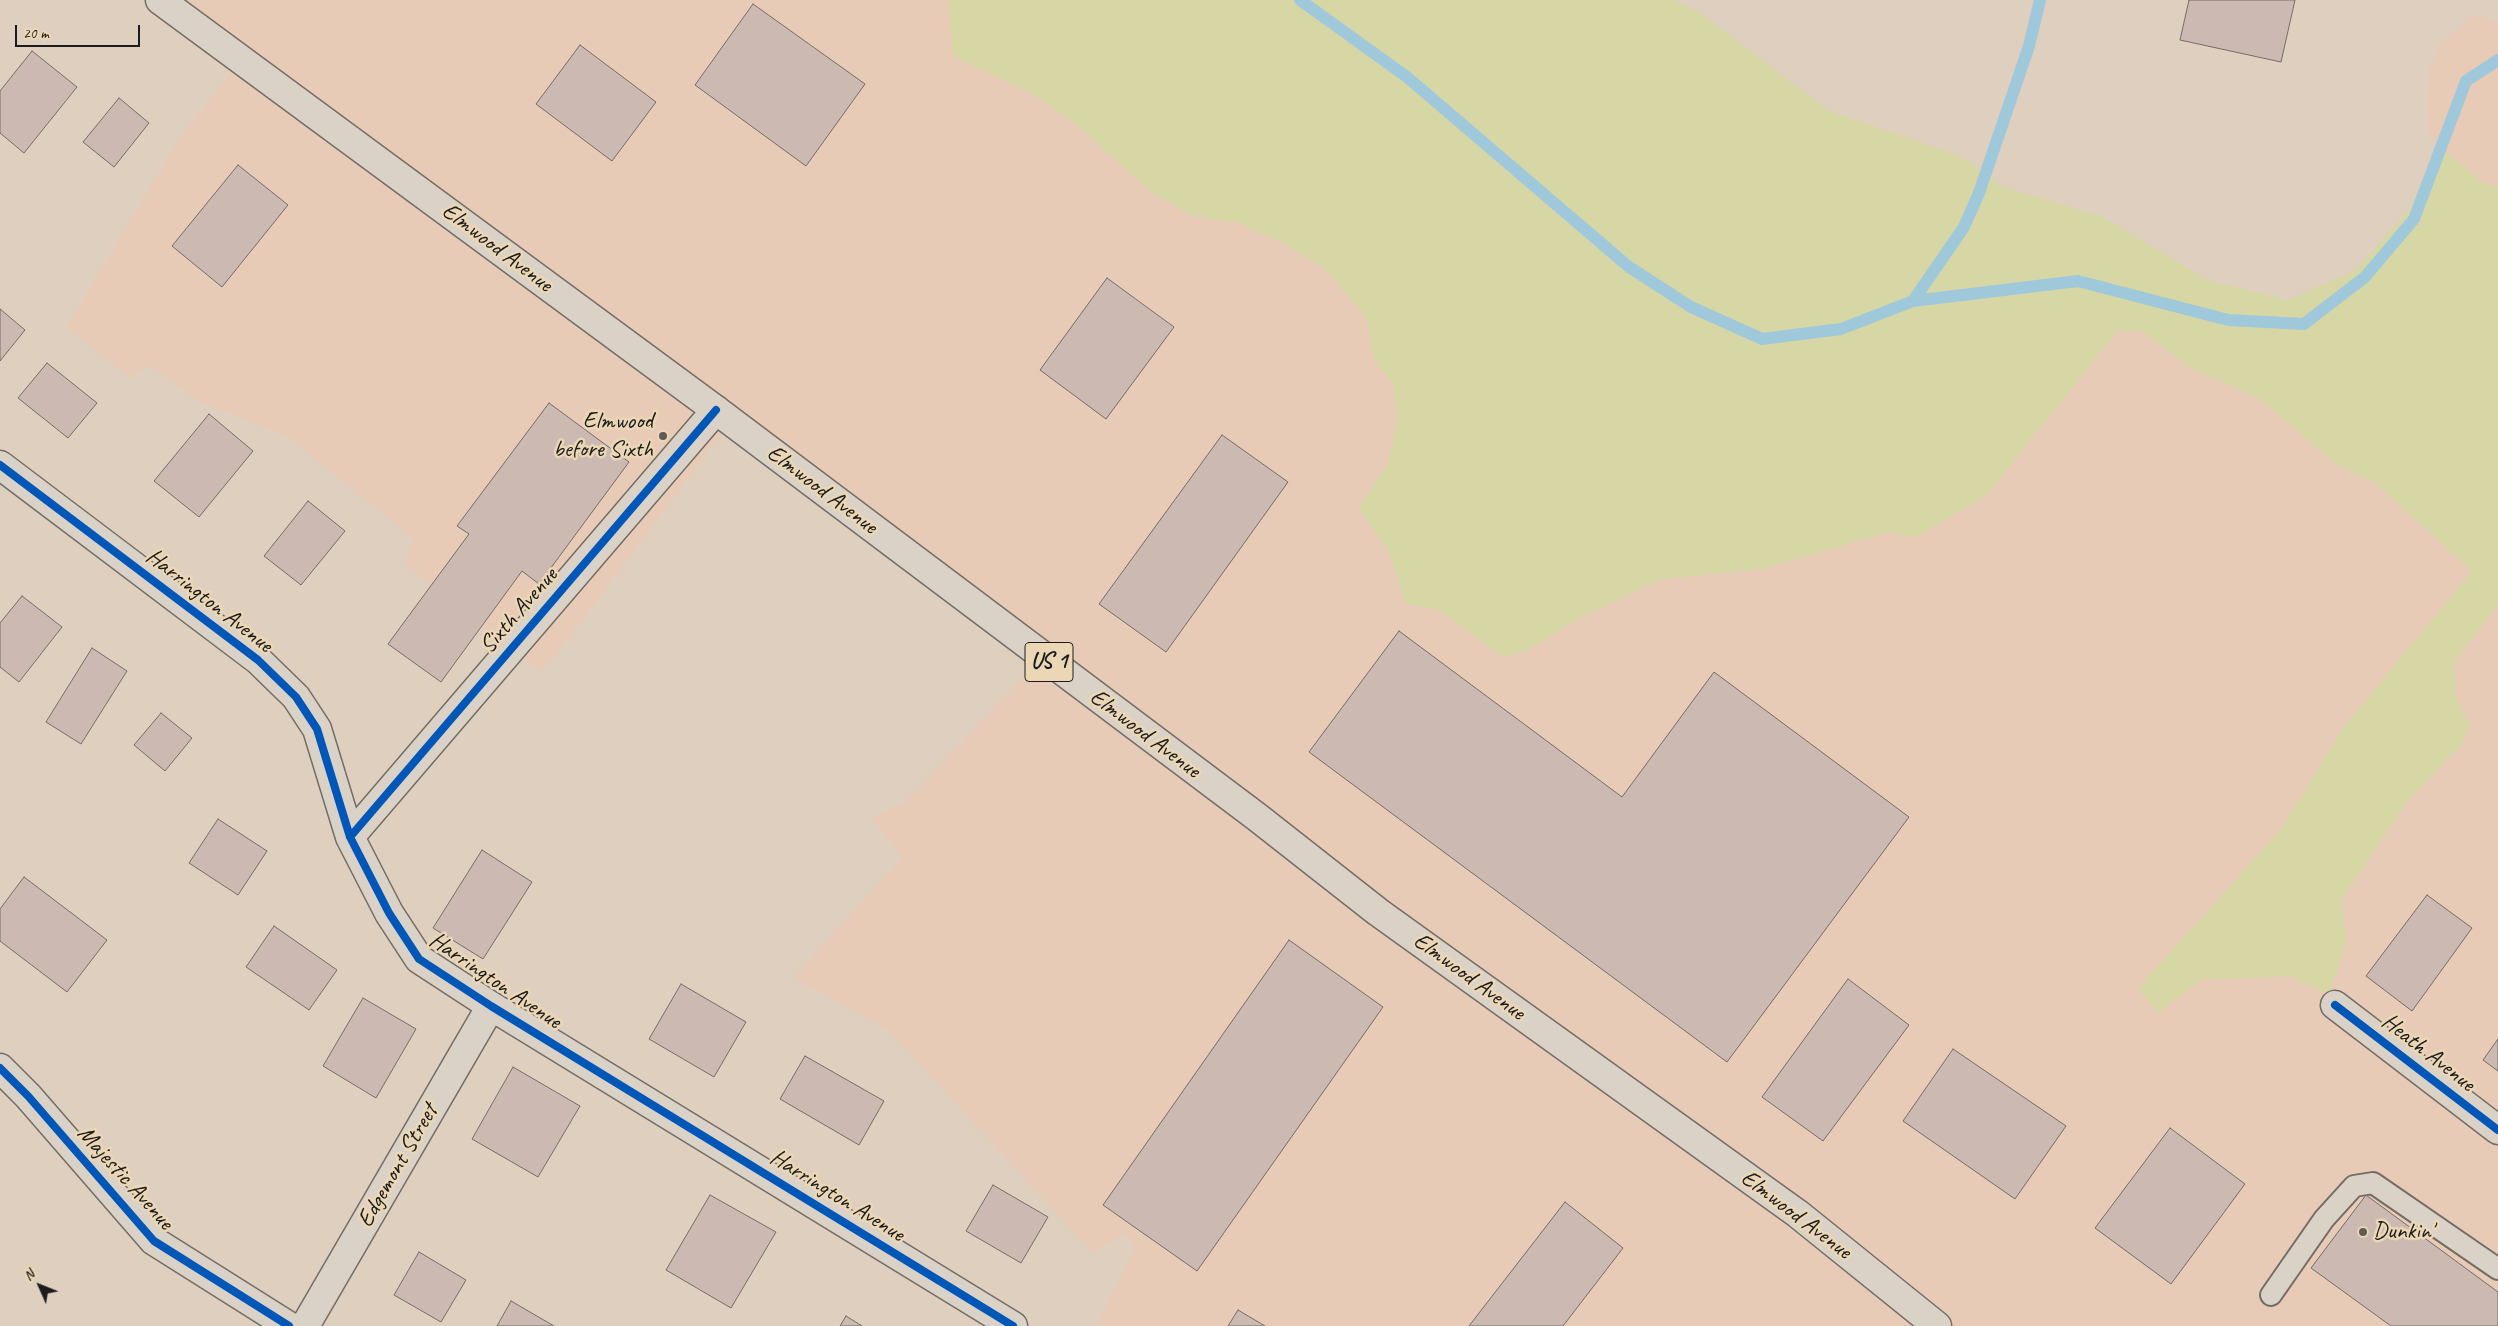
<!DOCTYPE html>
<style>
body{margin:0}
#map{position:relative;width:2498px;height:1326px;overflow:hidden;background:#dfcfbf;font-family:Caveat,sans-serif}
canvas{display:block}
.north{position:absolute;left:15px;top:1261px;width:50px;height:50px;-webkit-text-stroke:4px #ebd7b5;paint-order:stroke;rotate:314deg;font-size:14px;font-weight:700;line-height:20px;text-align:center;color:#1c1c1c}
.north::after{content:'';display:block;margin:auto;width:18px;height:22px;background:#1c1c1c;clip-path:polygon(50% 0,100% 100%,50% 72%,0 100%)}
.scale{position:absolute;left:15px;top:25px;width:125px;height:22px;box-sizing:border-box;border:2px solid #1c1c1c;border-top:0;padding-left:6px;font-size:15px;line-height:18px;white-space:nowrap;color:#1c1c1c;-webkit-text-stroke:4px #ebd7b5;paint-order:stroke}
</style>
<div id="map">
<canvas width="2498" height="1326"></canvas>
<div class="north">N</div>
<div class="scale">20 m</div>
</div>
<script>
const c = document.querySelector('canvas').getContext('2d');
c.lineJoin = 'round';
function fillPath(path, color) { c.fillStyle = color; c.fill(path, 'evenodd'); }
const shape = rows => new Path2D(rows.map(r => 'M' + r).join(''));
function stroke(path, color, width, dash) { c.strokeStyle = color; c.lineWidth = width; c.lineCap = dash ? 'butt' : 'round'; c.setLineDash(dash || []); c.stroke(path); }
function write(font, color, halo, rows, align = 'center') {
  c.font = font + ' Caveat,sans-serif'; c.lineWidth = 5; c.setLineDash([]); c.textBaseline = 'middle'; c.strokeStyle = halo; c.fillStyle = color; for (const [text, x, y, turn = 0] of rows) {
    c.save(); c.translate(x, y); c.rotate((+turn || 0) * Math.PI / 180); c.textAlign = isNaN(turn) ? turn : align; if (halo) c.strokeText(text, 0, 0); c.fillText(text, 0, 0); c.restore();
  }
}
fillPath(shape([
 [162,0,947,0,949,2,953,56,1033,93,1078,126,1151,192,1193,216,1238,223,1284,243,1326,270,1368,319,1374,360,1393,384,1397,420,1388,464,1359,507,1389,554,1406,604,1437,609,1503,657,1524,652,1586,615,1662,579,1762,569,1889,532,1917,537,1986,496,2118,331,2141,331,2192,369,2258,398,2337,465,2375,483,2472,571,2345,725,2282,828,2138,988,2158,1013,2201,980,2290,976,2329,995,2346,943,2342,899,2406,803,2462,744,2470,725,2457,699,2453,662,2498,605,2498,1326,1095,1326,1135,1250,1125,1234,1093,1253,888,1029,793,978,902,858,872,818,905,803,1038,661,727,427,557,654,540,671,405,564,413,538,287,436,200,402,150,365,131,378,67,327,177,142,237,64],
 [2475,15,2498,21,2498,187,2482,182,2437,144,2426,130,2428,74,2439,46]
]), '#e7cbb6');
fillPath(shape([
 [947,0,1674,0,1698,11,1829,111,1960,156,2004,187,2103,217,2207,280,2288,300,2354,271,2411,207,2437,144,2482,182,2498,187,2498,605,2454,662,2457,699,2471,725,2462,744,2406,803,2342,899,2346,943,2329,995,2290,976,2201,980,2158,1013,2138,988,2282,828,2345,725,2472,571,2375,483,2337,465,2258,398,2192,369,2141,331,2118,331,1986,496,1917,537,1889,532,1762,569,1662,579,1586,615,1524,652,1503,657,1437,609,1406,604,1389,554,1359,507,1388,464,1397,420,1393,384,1374,360,1367,319,1326,270,1284,243,1238,223,1193,216,1151,192,1078,126,1033,94,953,56,949,2]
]), '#d7d7a5');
stroke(shape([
 [1300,0,1407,77,1629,267,1691,307,1762,339,1841,329,1913,301,2078,281,2228,320,2304,324,2365,277,2414,219,2466,81,2498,60],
 [1913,301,1964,227,1979,193,2029,46,2040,0]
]), '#9fc9da', 12);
const building = shape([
 [2189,0,2295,0,2281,62,2180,40,2189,0],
 [753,4,865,84,806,166,695,85,753,4],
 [580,45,656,102,612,161,536,104,580,45],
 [32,51,77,87,24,153,0,133,0,91,32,51],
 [119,98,149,123,114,167,83,142,119,98],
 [238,165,288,205,222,287,172,246,238,165],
 [1107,278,1174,327,1106,419,1040,370,1107,278],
 [0,309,25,330,0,361,0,309],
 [47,363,97,403,68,438,18,398,47,363],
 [549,403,629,462,539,584,522,571,441,682,388,644,469,534,457,526,549,403],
 [209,414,253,451,199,517,154,481,209,414],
 [1222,435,1288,482,1166,652,1099,604,1222,435],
 [308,501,345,531,301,585,264,556,308,501],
 [22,596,62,627,19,682,0,667,0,623,22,596],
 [1399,631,1622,797,1714,672,1909,817,1727,1062,1309,752,1399,631],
 [92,648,127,671,81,744,46,722,92,648],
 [161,713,192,738,165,771,134,745,161,713],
 [218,819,267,851,238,895,189,863,218,819],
 [482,850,532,882,483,959,433,928,482,850],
 [24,877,107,940,67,992,0,941,0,909,24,877],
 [2427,895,2472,928,2412,1011,2366,976,2427,895],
 [274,926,337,970,309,1010,246,967,274,926],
 [1289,940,1383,1007,1197,1271,1103,1205,1289,940],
 [1848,979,1909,1025,1823,1141,1762,1097,1848,979],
 [681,984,746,1022,714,1077,649,1039,681,984],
 [363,998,416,1029,376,1098,323,1066,363,998],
 [2498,1039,2498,1071,2483,1060,2498,1039],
 [1953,1049,2066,1126,2015,1199,1903,1121,1953,1049],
 [805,1056,884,1101,859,1145,780,1099,805,1056],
 [513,1067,580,1106,538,1177,472,1139,513,1067],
 [2170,1128,2245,1184,2171,1284,2095,1228,2170,1128],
 [993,1185,1048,1217,1021,1263,966,1231,993,1185],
 [710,1195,776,1232,731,1308,666,1270,710,1195],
 [2366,1195,2498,1292,2498,1326,2391,1326,2311,1268,2366,1195],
 [1565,1202,1623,1248,1563,1326,1469,1326,1565,1202],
 [419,1252,466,1280,441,1322,394,1295,419,1252],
 [511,1301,554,1326,497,1326,511,1301],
 [1238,1310,1265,1326,1228,1326,1238,1310],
 [846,1316,862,1326,840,1326,846,1316]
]);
fillPath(building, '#ccbab2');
stroke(building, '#746d65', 1);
const service = shape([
 [2271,1295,2324,1219,2354,1186,2373,1183,2498,1269]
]);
const minor = shape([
 [0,465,258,660,296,697,317,729,350,837,389,913,419,959,491,1006,1013,1326],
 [350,837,716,410],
 [2335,1005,2498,1130],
 [0,1068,28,1096,154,1241,289,1326],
 [305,1326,491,1006]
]);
const primary = shape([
 [160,0,716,410,1257,817,1378,912,1798,1214,1937,1326]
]);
stroke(service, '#746d65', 24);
stroke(minor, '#746d65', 31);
stroke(primary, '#746d65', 31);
stroke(service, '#dad2c6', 20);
stroke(minor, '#dad2c6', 28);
stroke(primary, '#dad2c6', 28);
stroke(shape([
 [0,465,258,660,296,697,317,729,350,837,389,913,419,959,491,1006,1013,1326],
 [350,837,716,410],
 [2335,1005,2498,1130],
 [0,1068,28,1096,154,1241,289,1326]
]), '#0057b8', 8);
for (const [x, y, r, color] of [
 [663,436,5,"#605b55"],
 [2363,1232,5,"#605b55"]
]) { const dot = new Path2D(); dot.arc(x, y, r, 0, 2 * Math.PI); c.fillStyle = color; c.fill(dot); stroke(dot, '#ebd7b5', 2); }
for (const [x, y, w] of [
 [1049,662,48]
]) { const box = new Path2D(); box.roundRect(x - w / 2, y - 19.5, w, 39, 4); c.fillStyle = '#ebd7b5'; c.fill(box); stroke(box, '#1c1c1c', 1); }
write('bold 22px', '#1c1c1c', null, [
 ["US 1",1049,662]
]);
write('24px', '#1c1c1c', '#ebd7b5', [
 ["Elmwood Avenue",497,248,37],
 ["Elmwood Avenue",822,490,37],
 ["Harrington Avenue",209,601,38],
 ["Sixth Avenue",519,611,-49],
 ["Elmwood Avenue",1145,734,37],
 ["Elmwood Avenue",1469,977,36],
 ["Harrington Avenue",495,981,34],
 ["Heath Avenue",2428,1053,38],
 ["Edgemont Street",398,1166,-60],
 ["Majestic Avenue",125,1178,48],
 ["Harrington Avenue",837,1196,32],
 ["Elmwood Avenue",1796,1215,37]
]);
write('24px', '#1c1c1c', '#ebd7b5', [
 ["Elmwood",653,422],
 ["before Sixth",653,450],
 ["Dunkin'",2373,1232,"left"]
], 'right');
</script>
